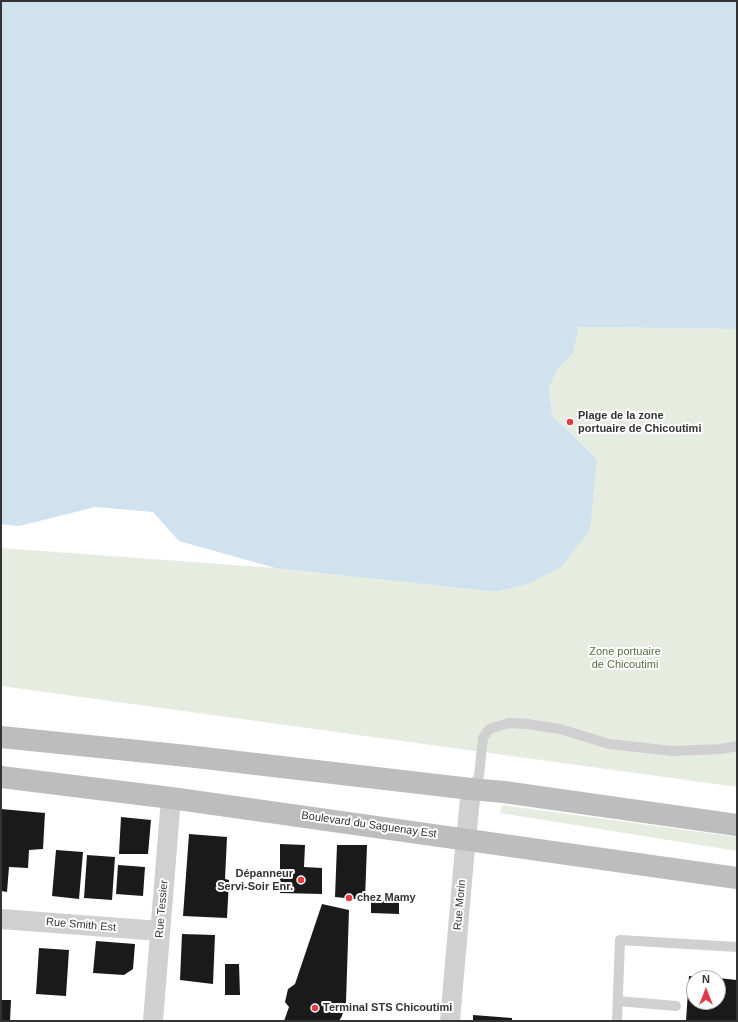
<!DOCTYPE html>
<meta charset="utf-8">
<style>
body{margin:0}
#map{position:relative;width:738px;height:1022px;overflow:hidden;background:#fff;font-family:Helvetica,sans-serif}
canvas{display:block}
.frame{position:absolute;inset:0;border:2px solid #333;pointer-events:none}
.north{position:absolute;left:686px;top:970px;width:40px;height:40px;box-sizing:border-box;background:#fff;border:1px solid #adadad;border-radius:50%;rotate:0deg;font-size:11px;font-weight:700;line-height:16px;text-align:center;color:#333}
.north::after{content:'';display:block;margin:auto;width:14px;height:18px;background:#e63946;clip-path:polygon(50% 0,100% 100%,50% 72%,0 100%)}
</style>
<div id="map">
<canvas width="738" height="1022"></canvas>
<div class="frame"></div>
<div class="north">N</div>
</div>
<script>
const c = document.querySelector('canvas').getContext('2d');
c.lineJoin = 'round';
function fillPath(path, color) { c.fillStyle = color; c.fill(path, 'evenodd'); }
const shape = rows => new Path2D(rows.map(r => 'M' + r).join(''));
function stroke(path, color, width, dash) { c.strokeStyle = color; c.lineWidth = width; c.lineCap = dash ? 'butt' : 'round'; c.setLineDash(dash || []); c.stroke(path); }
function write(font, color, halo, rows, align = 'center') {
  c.font = font + ' Helvetica,sans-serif'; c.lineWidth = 4; c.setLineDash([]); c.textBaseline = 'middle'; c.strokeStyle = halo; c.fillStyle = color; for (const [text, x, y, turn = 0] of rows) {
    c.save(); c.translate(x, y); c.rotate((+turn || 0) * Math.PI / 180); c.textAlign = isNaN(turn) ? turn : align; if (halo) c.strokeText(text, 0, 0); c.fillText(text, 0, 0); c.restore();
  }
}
fillPath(shape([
 [579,327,737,329,737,787,1,686,1,548,275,568,496,592,528,584,597,459,552,415,549,388,557,370,573,353],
 [502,805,737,837,737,851,500,813]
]), '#e6ecdf');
fillPath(shape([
 [1,1,737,1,737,329,579,327,573,353,557,370,549,388,552,415,597,459,590,530,561,567,528,584,496,592,275,568,179,541,153,512,95,507,19,526,1,524]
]), '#cfe2ee');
fillPath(shape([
 [1,809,45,813,43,849,29,850,28,868,9,867,7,892,1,891],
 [121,817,151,820,148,854,119,854],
 [189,834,227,837,225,879,229,880,227,918,183,916],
 [280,844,305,845,304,867,322,868,322,894,280,893],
 [337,845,367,845,365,900,335,897],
 [56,850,83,852,79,899,52,896],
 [87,855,115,857,112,900,84,898],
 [118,865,145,867,143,896,116,894],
 [371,899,399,901,399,914,371,913],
 [322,904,349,910,346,1002,342,1016,339,1021,284,1021,289,1007,285,1002,288,989,295,984],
 [182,934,215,935,213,984,180,980],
 [96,941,135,944,133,969,124,975,93,973],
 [39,948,69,950,66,996,36,994],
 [225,964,239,964,240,995,225,995],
 [689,976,702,977,702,978,694,978,694,1002,718,1002,718,978,737,980,737,1021,686,1021],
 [1,1000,11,1000,10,1021,1,1021],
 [473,1015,512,1018,512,1021,473,1021]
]), '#1a1a1a');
stroke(shape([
 [471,789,479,776,483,738,489,729,509,723,527,724,560,729,609,744,672,751,721,749,737,746],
 [618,1001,676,1006],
 [617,1021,620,940,737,947]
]), '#d0d0d0', 10);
stroke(shape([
 [1,919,160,931],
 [153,1021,171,798],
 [450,1021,464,859,471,789]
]), '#d0d0d0', 20);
stroke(shape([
 [1,737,187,756,471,789,504,792,737,825],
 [1,777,171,798,737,878]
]), '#bdbdbd', 22);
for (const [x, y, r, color] of [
 [570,422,4,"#e63946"],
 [301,880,4,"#e63946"],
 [349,898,4,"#e63946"],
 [315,1008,4,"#e63946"]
]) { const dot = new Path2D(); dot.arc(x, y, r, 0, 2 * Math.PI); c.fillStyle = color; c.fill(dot); stroke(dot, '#fff', 1.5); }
write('bold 11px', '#333', '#fff', [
 ["Plage de la zone",578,416],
 ["portuaire de Chicoutimi",578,429],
 ["Dépanneur",293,874,"right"],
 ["Servi-Soir Enr.",293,887,"right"],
 ["chez Mamy",357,898],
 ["Terminal STS Chicoutimi",323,1008]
], 'left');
write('11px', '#56703f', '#fff', [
 ["Zone portuaire",625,652],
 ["de Chicoutimi",625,665]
]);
write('11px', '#333', '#fff', [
 ["Boulevard du Saguenay Est",369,825,8],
 ["Rue Morin",460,905,-85],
 ["Rue Tessier",162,909,-85],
 ["Rue Smith Est",81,925,5]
]);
</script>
